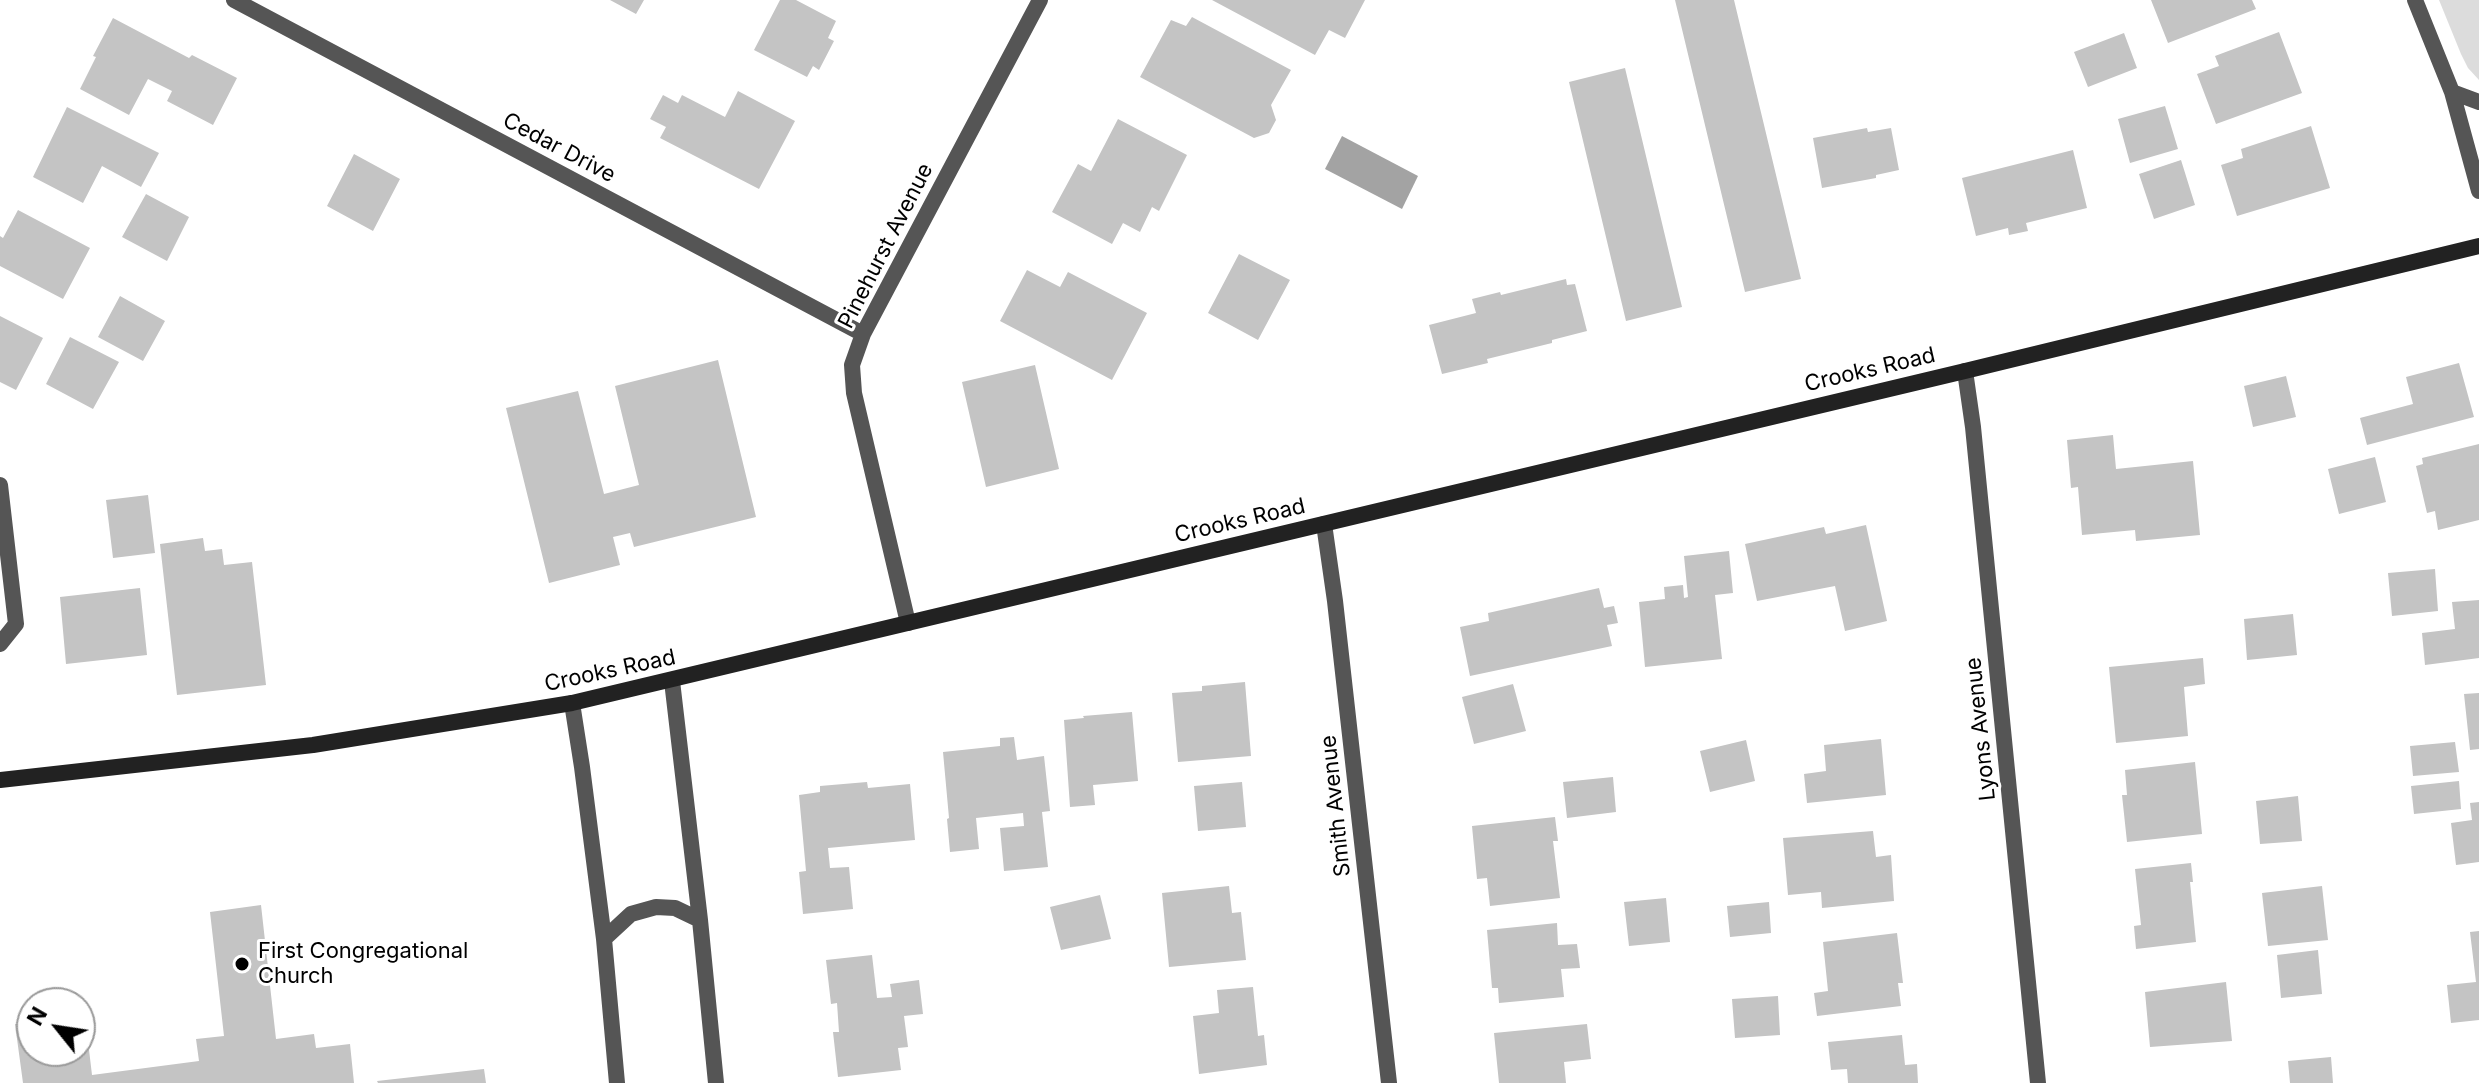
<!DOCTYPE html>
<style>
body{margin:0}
#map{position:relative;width:2479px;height:1083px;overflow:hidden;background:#fff;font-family:Inter,sans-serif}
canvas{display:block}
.north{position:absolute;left:16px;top:987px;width:80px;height:80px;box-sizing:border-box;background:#fff;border:2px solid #999;border-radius:50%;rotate:300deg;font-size:22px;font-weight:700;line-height:32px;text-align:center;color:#000}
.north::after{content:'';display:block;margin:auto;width:28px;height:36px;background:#000;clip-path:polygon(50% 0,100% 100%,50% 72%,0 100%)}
</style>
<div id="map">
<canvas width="2479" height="1083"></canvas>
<div class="north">N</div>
</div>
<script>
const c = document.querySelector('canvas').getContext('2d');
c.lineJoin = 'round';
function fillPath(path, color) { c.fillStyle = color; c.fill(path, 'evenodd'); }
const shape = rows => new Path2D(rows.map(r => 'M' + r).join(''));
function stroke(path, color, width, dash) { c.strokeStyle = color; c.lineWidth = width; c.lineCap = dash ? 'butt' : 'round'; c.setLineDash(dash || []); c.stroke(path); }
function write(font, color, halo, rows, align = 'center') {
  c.font = font + ' Inter,sans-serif'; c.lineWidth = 6; c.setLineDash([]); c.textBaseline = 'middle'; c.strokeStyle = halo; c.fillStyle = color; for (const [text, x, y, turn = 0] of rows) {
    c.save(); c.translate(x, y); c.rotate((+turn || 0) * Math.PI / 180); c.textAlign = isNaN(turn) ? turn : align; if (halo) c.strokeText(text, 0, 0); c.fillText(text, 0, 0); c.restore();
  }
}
fillPath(shape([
 [2439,0,2479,0,2479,80,2468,68,2461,54]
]), '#dcdcdc');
fillPath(shape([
 [1342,136,1418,176,1402,209,1325,169]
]), '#a3a3a3');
fillPath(shape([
 [610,0,644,0,636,14],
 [780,0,796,0,836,21,828,38,834,41,819,70,813,66,807,77,754,50],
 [1212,0,1365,0,1345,38,1329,30,1315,55],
 [1675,0,1734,0,1801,279,1745,292],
 [2151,0,2252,0,2256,9,2168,43],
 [1192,17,1291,70,1271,105,1276,120,1269,133,1254,138,1140,77,1171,20,1186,26],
 [113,18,189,58,192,55,237,78,213,125,167,101,172,91,148,79,129,115,80,89,96,57,93,56],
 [2279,32,2302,93,2216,124,2197,74,2219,66,2215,56],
 [2124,33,2137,68,2088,87,2074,52],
 [1625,68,1682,307,1626,321,1569,82],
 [738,91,795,121,759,189,660,138,666,127,650,119,663,95,678,103,682,95,725,117],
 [2165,106,2178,149,2130,163,2118,119],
 [67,107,159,153,141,187,102,166,83,203,33,177],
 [1118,119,1187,155,1159,211,1152,207,1140,232,1123,223,1112,244,1052,212,1078,164,1091,171],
 [2311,126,2330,188,2237,216,2221,165,2243,158,2241,149],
 [1867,128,1868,132,1891,128,1899,170,1876,175,1876,178,1822,188,1813,138],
 [2073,150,2087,208,2026,223,2028,231,2009,235,2008,228,1976,236,1962,178],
 [354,154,400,179,373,231,327,206],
 [2181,160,2195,205,2154,219,2139,174],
 [146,194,189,217,167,261,122,237],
 [18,210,90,248,63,299,0,266,0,236,3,238],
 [1239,254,1290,280,1258,340,1208,313],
 [1027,270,1060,287,1068,272,1147,313,1112,380,1000,321],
 [1566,279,1567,285,1575,284,1587,331,1552,340,1552,343,1487,359,1488,363,1442,374,1429,325,1476,313,1472,299,1500,292,1501,295],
 [120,296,165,321,143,361,98,337],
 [0,316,43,338,16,390,0,382],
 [70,337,119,362,93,409,46,384],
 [718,360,756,517,634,547,630,533,613,537,620,565,549,583,506,408,578,391,604,494,639,485,615,386],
 [2459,363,2474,417,2367,445,2360,418,2413,404,2406,377],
 [1035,365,1059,469,986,487,962,382],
 [2286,376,2296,417,2253,427,2244,386],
 [2113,435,2116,469,2193,461,2200,535,2136,541,2135,530,2082,535,2078,487,2071,488,2067,440],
 [2479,444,2479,520,2438,530,2435,511,2427,513,2416,466,2423,464,2422,458],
 [2375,457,2386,502,2339,514,2328,469],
 [148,495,155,553,113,558,106,500],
 [1866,525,1887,621,1845,631,1835,586,1757,601,1745,544,1824,527,1826,534],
 [203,538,205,551,222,549,224,565,252,562,266,685,177,695,160,544],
 [1729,551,1733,593,1715,595,1722,659,1645,667,1639,602,1665,599,1664,587,1683,585,1684,598,1688,597,1684,556],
 [2435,569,2438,611,2392,616,2388,573],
 [140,588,147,655,66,664,60,597],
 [1599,588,1604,608,1614,606,1618,623,1607,625,1612,646,1470,676,1460,627,1489,621,1488,613],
 [2479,600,2479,658,2425,665,2422,633,2455,629,2452,602],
 [2293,614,2297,655,2247,660,2244,619],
 [2203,658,2205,684,2184,687,2188,736,2116,743,2109,667],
 [1245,682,1251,756,1178,762,1172,693,1202,691,1202,686],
 [1513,684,1526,731,1474,744,1462,697],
 [2479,693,2479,749,2470,750,2464,694],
 [1132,712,1138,781,1093,785,1095,805,1070,807,1064,720,1084,718,1083,716],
 [1014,737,1017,760,1044,756,1050,811,1042,812,1048,867,1004,871,1000,828,1024,826,1023,813,976,818,979,849,950,852,947,819,949,818,943,752,1000,746,1000,738],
 [1881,739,1886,795,1807,803,1804,774,1826,771,1824,745],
 [1746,740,1755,781,1710,792,1700,751],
 [2455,742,2459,772,2413,776,2410,746],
 [2195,762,2202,834,2127,842,2122,795,2127,795,2125,770],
 [1613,777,1616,812,1567,818,1563,782],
 [2459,781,2461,809,2414,814,2411,786],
 [867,782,868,788,910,784,915,840,828,848,830,868,849,867,853,909,803,914,799,872,806,871,799,795,820,792,820,786],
 [1242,782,1246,827,1198,831,1194,786],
 [2298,796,2302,841,2260,844,2256,801],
 [2479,802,2479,862,2456,865,2451,823,2472,820,2470,803],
 [1555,817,1558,841,1553,841,1560,898,1490,906,1487,878,1477,879,1472,826],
 [1873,831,1876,857,1891,855,1894,901,1822,908,1821,892,1788,895,1783,838],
 [2191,863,2193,882,2190,882,2196,942,2136,949,2134,926,2141,925,2135,869],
 [1229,886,1232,913,1241,912,1246,960,1169,967,1162,893],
 [2322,886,2328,940,2268,946,2262,893],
 [1100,895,1111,939,1061,950,1050,907],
 [1666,898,1670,942,1629,946,1624,902],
 [1769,902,1771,933,1730,937,1727,906],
 [261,905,276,1039,314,1034,316,1048,350,1044,354,1083,23,1083,15,1024,32,1022,32,1051,80,1051,80,1016,85,1016,92,1075,199,1061,196,1039,224,1036,210,912],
 [1557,923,1558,945,1577,944,1580,968,1561,969,1564,997,1499,1003,1498,988,1492,988,1487,930],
 [2479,931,2479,1020,2451,1023,2447,985,2476,982,2470,932],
 [1897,933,1903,983,1898,983,1901,1006,1817,1016,1814,993,1828,991,1823,942],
 [2318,950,2322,994,2281,998,2277,955],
 [872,955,877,998,892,997,890,984,919,980,923,1014,904,1016,908,1047,898,1048,901,1070,838,1077,833,1032,839,1032,837,1003,831,1004,826,960],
 [2226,982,2232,1041,2150,1047,2145,992],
 [1253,987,1258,1036,1264,1035,1267,1065,1199,1074,1193,1016,1219,1013,1217,990],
 [1778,996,1780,1035,1735,1038,1732,999],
 [1587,1024,1591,1059,1564,1062,1566,1083,1499,1083,1494,1033],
 [1902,1035,1905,1065,1917,1064,1918,1083,1848,1083,1847,1069,1831,1070,1828,1042],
 [2331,1057,2333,1083,2290,1083,2288,1061],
 [484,1069,486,1083,378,1083,377,1081]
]), '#c4c4c4');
stroke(shape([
 [0,485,16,624,0,644]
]), '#555', 16);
stroke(shape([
 [234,0,863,334],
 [2415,0,2452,92,2479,191],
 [2452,92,2479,102],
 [1965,371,1973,427,2038,1083],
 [1324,524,1335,601,1389,1083],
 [908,623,854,393,852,365,863,334,1040,0],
 [672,681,700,920,716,1083],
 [572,703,582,767,604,939,617,1083],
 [604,939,631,914,656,907,675,908,700,920]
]), '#555', 16);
stroke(shape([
 [0,780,313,745,572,703,1965,371,2479,246]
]), '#222', 16);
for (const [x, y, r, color] of [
 [242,964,8,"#000"]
]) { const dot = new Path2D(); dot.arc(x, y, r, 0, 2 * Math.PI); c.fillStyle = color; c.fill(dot); stroke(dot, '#fff', 3); }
write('22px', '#000', '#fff', [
 ["Cedar Drive",559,148,28],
 ["Pinehurst Avenue",886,246,-63],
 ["Crooks Road",1870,370,-13],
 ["Crooks Road",1240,521,-13],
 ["Crooks Road",610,671,-12],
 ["Lyons Avenue",1981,729,-96],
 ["Smith Avenue",1336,806,-96]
]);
write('22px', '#000', '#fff', [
 ["First Congregational",258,951],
 ["Church",258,976]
], 'left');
</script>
